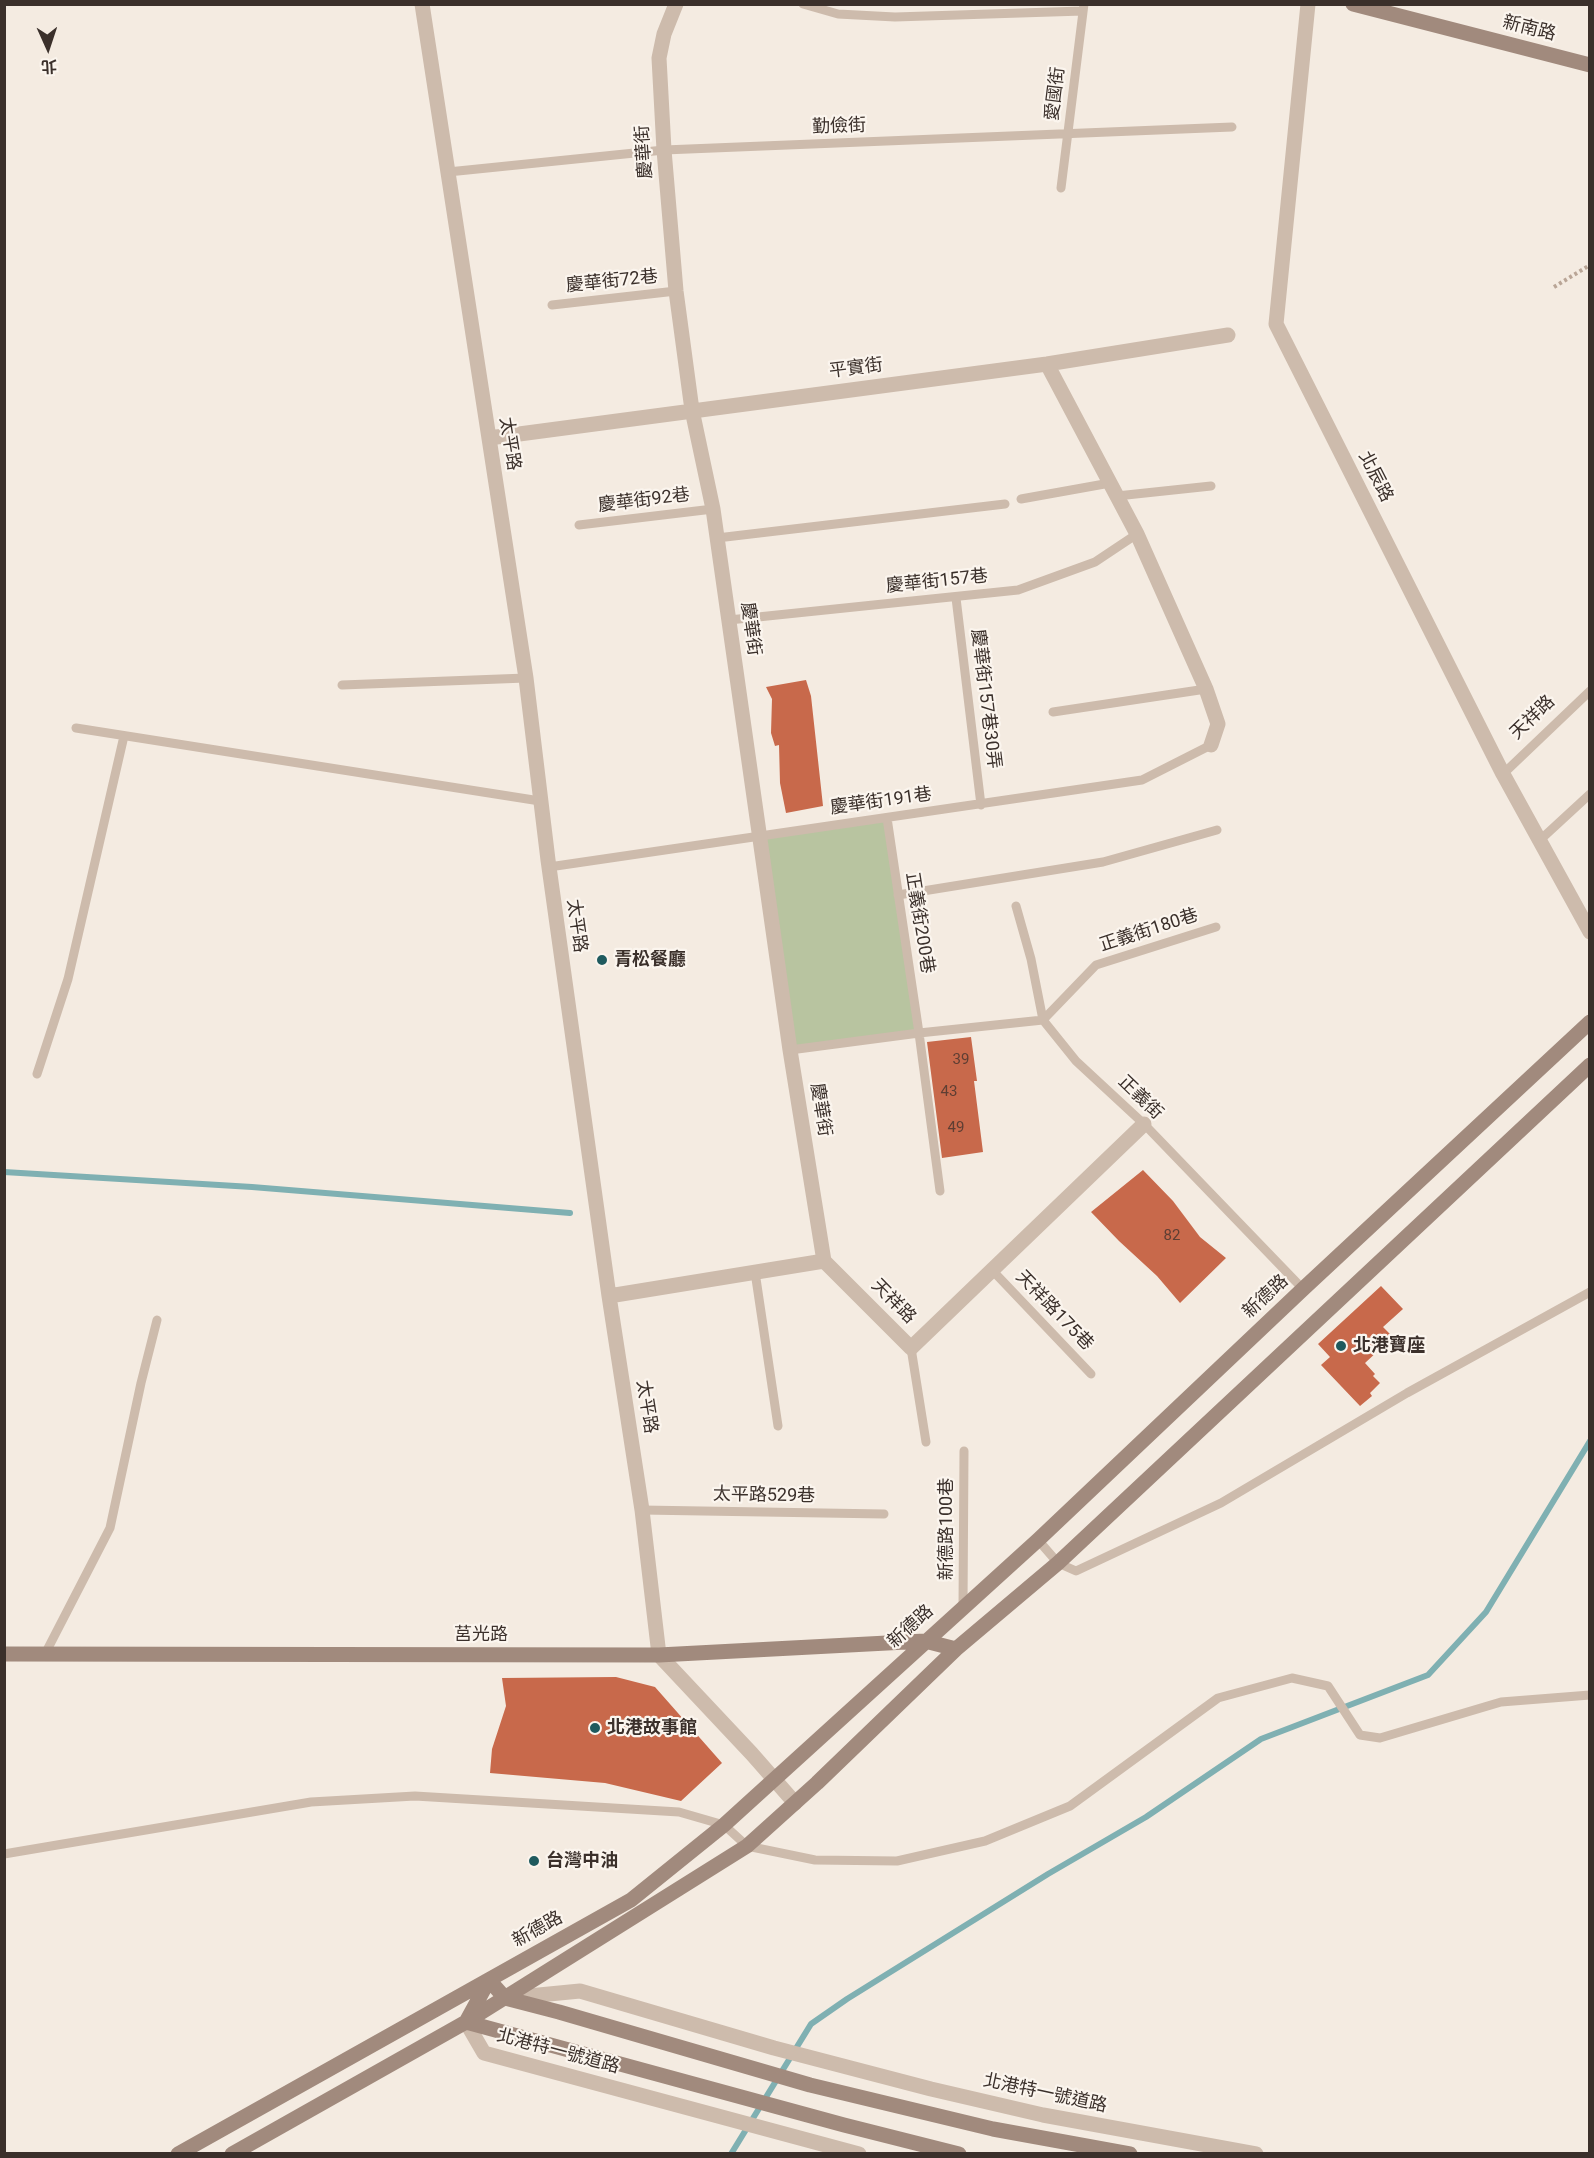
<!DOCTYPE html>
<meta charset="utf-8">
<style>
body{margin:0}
#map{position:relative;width:1594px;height:2158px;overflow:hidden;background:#f4ebe1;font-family:Roboto,"Noto Sans TC",sans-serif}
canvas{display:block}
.frame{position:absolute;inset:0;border:6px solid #3b302b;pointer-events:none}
.north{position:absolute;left:18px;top:18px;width:60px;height:60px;-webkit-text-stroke:4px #fbf5ee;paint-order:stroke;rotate:177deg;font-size:16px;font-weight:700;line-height:24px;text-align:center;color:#3b302b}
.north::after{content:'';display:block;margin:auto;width:21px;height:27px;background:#3b302b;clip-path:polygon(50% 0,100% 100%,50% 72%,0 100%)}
</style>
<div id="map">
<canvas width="1594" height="2158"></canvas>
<div class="frame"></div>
<div class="north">北</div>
</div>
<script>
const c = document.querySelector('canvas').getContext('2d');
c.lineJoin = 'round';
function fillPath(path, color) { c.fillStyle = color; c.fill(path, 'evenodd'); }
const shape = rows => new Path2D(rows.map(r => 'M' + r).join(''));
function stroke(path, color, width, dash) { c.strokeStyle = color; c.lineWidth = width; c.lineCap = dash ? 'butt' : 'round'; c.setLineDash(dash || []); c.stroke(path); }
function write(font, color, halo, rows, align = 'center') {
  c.font = font + ' Roboto,"Noto Sans TC",sans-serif'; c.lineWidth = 4.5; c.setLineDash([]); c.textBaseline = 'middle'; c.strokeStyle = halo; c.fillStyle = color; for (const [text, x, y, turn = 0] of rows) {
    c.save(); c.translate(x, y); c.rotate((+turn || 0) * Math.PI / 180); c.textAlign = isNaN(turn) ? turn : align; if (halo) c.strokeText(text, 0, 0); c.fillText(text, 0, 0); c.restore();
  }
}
fillPath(shape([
 [887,818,919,1033,790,1050,759,836]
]), '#b8c4a0');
stroke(shape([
 [4,1172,252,1187,570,1213],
 [731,2154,811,2024,847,1999,1048,1874,1146,1817,1261,1739,1428,1675,1486,1612,1590,1441]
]), '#7fb0b2', 6);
fillPath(shape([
 [806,680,811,696,823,806,786,813,780,783,779,745,775,746,771,733,772,699,766,687],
 [971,1037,977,1081,974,1081,983,1152,942,1158,927,1042],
 [1143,1170,1173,1201,1200,1237,1226,1258,1180,1303,1157,1276,1119,1241,1091,1212],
 [1381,1286,1403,1309,1383,1327,1393,1337,1365,1363,1375,1374,1373,1376,1380,1383,1370,1393,1372,1396,1360,1406,1321,1365,1330,1357,1318,1344],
 [616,1677,655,1687,722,1763,681,1801,605,1783,490,1773,492,1749,506,1706,502,1678]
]), '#c8694b');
stroke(shape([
 [1554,287,1590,265]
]), '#b9a596', 4, [3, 3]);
stroke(shape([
 [803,4,838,14,895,17,1083,11],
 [448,172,664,150,1232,127],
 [1061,188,1084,4],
 [552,305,676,291],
 [1117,496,1211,486],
 [1021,499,1110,483],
 [579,525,713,509],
 [717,538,1005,504],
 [956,598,981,805],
 [729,620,1018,590,1095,562,1137,534],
 [342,685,526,678],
 [1053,712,1206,689],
 [76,728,540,801],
 [1503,774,1590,691],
 [887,818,919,1033,940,1191],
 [1539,841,1590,794],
 [549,867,1142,780,1211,745],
 [898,895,1103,862,1217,830],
 [1016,906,1031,959,1043,1020,1076,1061,1144,1124,1303,1289],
 [1043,1020,1096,965,1216,927],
 [790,1050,919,1033,1043,1020],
 [37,1074,68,979,124,736],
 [992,1270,1091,1374],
 [755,1272,778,1426],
 [911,1348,926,1442],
 [642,1510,884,1514],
 [1038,1540,1058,1563,1076,1571,1221,1503,1407,1393,1590,1292],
 [963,1607,964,1451],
 [45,1654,110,1528,141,1383,157,1320],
 [4,1854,311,1802,415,1796,679,1812,724,1825,747,1846,815,1860,897,1861,985,1841,1070,1806,1218,1698,1292,1678,1328,1686,1360,1735,1380,1738,1501,1702,1590,1695]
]), '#cdbbac', 9);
stroke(shape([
 [422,4,526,678,548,860,609,1296,642,1510,659,1655,752,1754,795,1803],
 [676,4,664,34,659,58,664,150,676,291,692,410,713,509,790,1050,824,1261],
 [1308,4,1276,324,1503,774,1590,932],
 [1047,364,1137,534,1206,689,1218,724,1211,745],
 [489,438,1047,364,1228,335],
 [824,1261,911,1348,1144,1124],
 [609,1296,824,1261],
 [508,1998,580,1991,774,2048,931,2089,1043,2115,1256,2154],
 [466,2022,484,2053,859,2154]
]), '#cdbbac', 15);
stroke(shape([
 [1353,4,1590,65],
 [4,1654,659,1655,925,1641,956,1649],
 [178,2154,631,1900,724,1825,1038,1540,1303,1289,1590,1022],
 [232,2154,466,2022,747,1846,817,1783,956,1649,1058,1563,1590,1065],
 [959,2154,844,2125,466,2022,489,1980,505,1998,559,2012,810,2085,993,2129,1130,2154]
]), '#a18a7d', 15);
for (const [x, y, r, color] of [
 [602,960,6,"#1f5a5e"],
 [1341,1346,6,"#1f5a5e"],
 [595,1728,6,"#1f5a5e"],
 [534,1861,6,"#1f5a5e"]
]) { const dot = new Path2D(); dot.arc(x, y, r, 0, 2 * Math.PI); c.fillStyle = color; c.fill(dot); stroke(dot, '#fbf5ee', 2); }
write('15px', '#5e3e33', null, [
 ["39",961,1060],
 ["43",949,1092],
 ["49",956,1128],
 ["82",1172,1236]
]);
write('18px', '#3b302b', '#fbf5ee', [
 ["新南路",1529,29,14],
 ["愛國街",1056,94,-83],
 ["勤儉街",839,127,-2],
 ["慶華街",645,152,-94],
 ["慶華街72巷",612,282,-6],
 ["平實街",856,369,-7],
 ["太平路",509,444,81],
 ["北辰路",1375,477,63],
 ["慶華街92巷",644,501,-7],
 ["慶華街157巷",937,582,-6],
 ["慶華街",750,629,82],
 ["慶華街157巷30弄",985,699,83],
 ["天祥路",1533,718,-44],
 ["慶華街191巷",881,802,-8],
 ["正義街200巷",919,923,81],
 ["太平路",576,926,82],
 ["正義街180巷",1149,931,-18],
 ["正義街",1140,1098,44],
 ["慶華街",820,1110,81],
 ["新德路",1266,1297,-43],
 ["天祥路",893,1302,45],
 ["天祥路175巷",1054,1311,46],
 ["太平路",646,1407,81],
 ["太平路529巷",764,1496,1],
 ["新德路100巷",947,1529,-90],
 ["新德路",911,1627,-42],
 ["莒光路",481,1635],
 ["新德路",538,1930,-29],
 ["北港特一號道路",558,2052,15],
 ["北港特一號道路",1045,2094,12]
]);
write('bold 18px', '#3b302b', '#fbf5ee', [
 ["青松餐廳",614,960],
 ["北港寶座",1353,1346],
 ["北港故事館",607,1728],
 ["台灣中油",546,1861]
], 'left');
</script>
